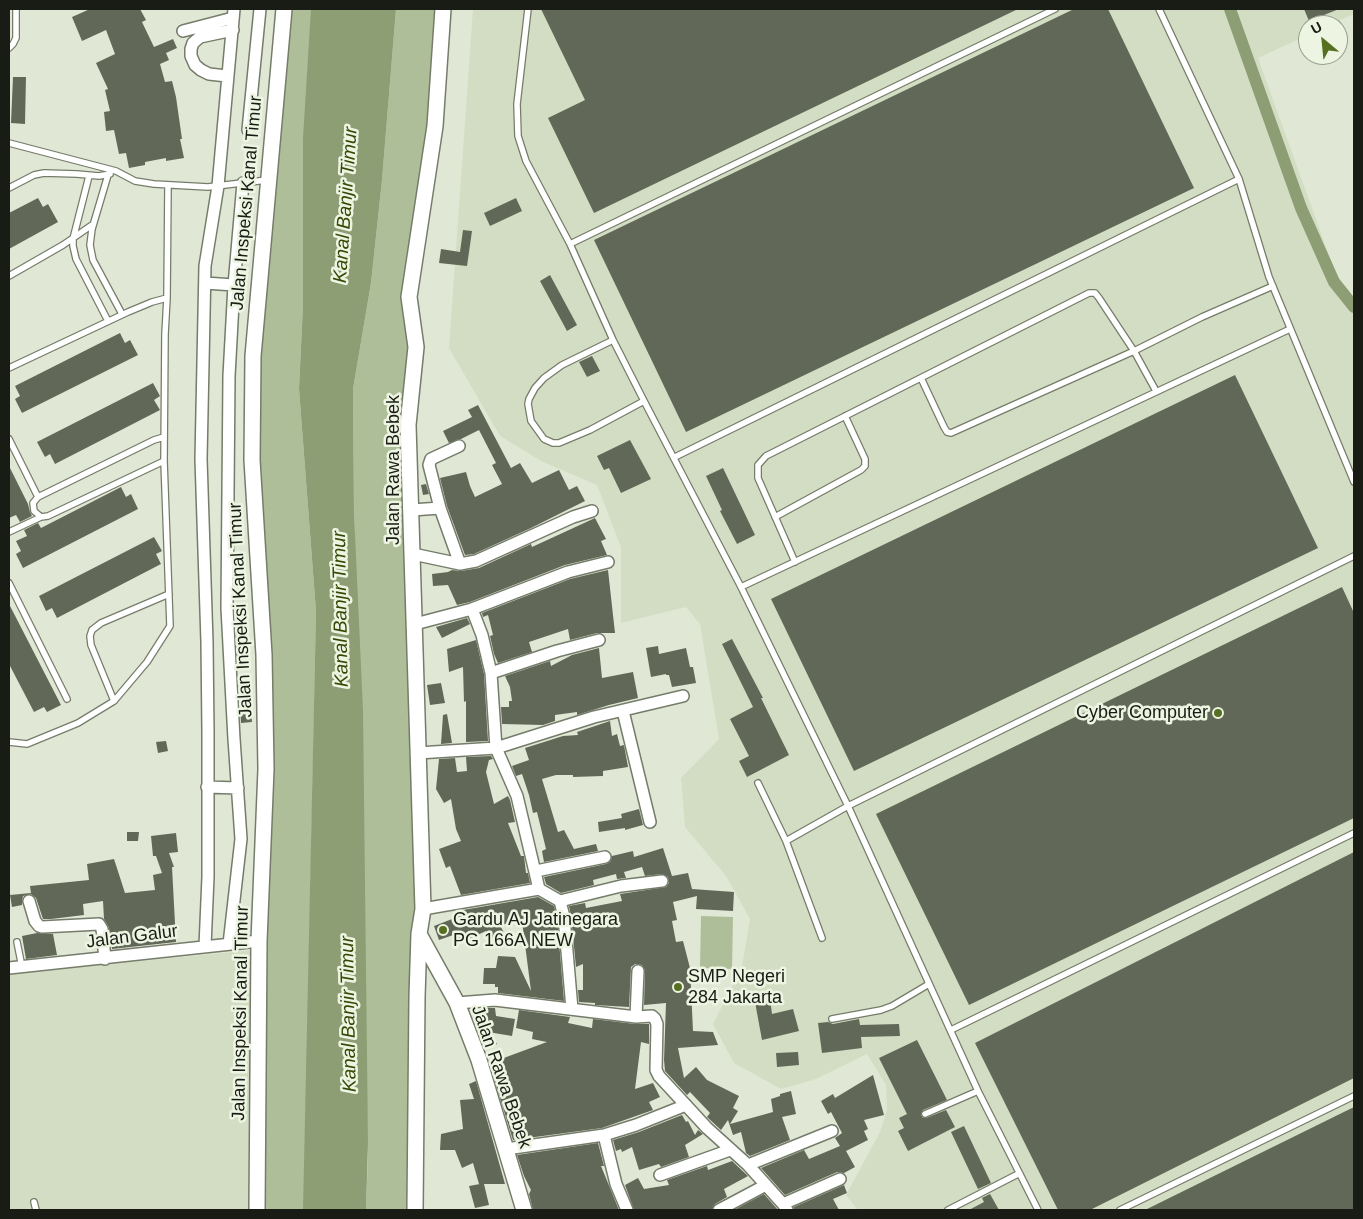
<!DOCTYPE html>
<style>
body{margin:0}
#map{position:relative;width:1363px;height:1219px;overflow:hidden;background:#e0e8d5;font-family:Arial,sans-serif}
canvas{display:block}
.frame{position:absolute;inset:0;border:10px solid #191c15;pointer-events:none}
.north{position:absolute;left:1298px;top:15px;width:50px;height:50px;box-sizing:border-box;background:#edf5e2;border:1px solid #989e90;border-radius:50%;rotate:332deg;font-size:14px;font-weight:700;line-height:20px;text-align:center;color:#191c15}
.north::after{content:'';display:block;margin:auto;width:18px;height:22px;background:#566f21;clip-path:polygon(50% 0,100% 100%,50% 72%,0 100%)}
</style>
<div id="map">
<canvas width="1363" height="1219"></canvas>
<div class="frame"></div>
<div class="north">U</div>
</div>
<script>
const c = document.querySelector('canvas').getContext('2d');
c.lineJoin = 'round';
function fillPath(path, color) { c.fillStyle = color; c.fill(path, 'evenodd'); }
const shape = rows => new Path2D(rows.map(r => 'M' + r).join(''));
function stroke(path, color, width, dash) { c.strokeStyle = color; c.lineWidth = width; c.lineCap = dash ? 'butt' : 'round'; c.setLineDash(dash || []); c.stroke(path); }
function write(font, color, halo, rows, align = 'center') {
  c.font = font + ' Arial,sans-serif'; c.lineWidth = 5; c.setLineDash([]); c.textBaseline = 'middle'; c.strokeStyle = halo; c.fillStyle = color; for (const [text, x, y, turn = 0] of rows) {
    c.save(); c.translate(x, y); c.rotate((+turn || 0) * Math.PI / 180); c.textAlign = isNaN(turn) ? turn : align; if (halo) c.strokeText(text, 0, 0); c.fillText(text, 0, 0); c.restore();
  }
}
fillPath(shape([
 [473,9,1354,9,1354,14,1329,25,1308,25,1308,35,1258,58,1335,272,1354,298,1354,1210,858,1210,846,1195,880,1132,887,1110,886,1085,867,1054,816,1079,781,1089,734,1063,713,1024,742,967,750,919,726,876,685,827,681,778,719,739,700,624,686,607,621,623,621,547,597,485,541,461,500,436,449,348],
 [255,950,254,1210,9,1210,9,975,26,972]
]), '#d3ddc3');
fillPath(shape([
 [283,9,312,9,303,305,299,389,316,611,304,1210,257,1210,266,769,252,460],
 [396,9,442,9,409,297,408,425,423,909,415,1210,366,1210,368,1155,354,507,353,389,371,283,382,180],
 [701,916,733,917,732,969,700,968]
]), '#aebe98');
fillPath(shape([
 [311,9,396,9,382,180,371,283,353,389,354,512,363,711,368,1143,366,1210,303,1210,316,611,299,389,303,305,303,138]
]), '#8d9d74');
stroke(shape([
 [1230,9,1301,208,1334,282,1354,307]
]), '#8d9d74', 12);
fillPath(shape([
 [90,9,140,9,146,20,142,22,154,47,173,39,177,48,166,53,169,60,160,64,165,82,172,81,176,97,182,139,180,139,184,158,166,161,166,158,145,162,145,165,129,168,126,153,119,154,114,130,106,131,104,112,110,111,105,90,108,89,96,63,115,54,106,30,82,41,72,17],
 [541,9,1018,9,594,213,548,118,585,100],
 [1074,9,1108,9,1194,188,686,432,594,240],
 [1304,9,1339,9,1309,21],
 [13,77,26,77,25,124,11,123],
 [38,198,43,207,48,204,58,222,9,249,9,213],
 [516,198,522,211,490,226,484,213],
 [463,230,472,231,467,266,439,263,441,249,460,252],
 [550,275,577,325,567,331,540,281],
 [120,333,125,343,130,340,138,355,22,413,15,399,20,396,15,386],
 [592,356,600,371,587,377,579,362],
 [1235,375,1318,548,854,771,771,599],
 [153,383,160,396,154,400,160,410,55,464,50,454,45,457,37,442],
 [478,405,511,468,520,463,532,483,559,470,569,490,577,486,585,501,531,528,474,554,465,555,447,506,440,478,466,472,470,486,475,497,502,484,492,465,496,463,479,430,461,439,449,443,443,431,472,417,468,410],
 [630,440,651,479,621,493,609,468,604,470,597,456],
 [9,466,28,504,30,512,32,516,20,522,16,515,9,518],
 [723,468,755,535,737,544,720,511,722,510,706,476],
 [426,484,429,494,423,495,421,485],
 [121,487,126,497,131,494,138,509,23,568,16,554,21,551,16,541,27,536,24,530,38,523,41,528],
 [595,518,606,539,601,541,607,555,565,565,470,602,457,605,448,585,433,586,432,574,448,572,452,570,461,571,479,568,531,544,532,547],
 [154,537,162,551,156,554,161,564,57,618,52,608,46,611,39,596],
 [608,570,615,633,597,633,570,640,568,629,529,642,532,652,498,663,494,654,490,636,493,635,488,615,483,617,482,613,570,579],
 [1342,587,1354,613,1354,818,969,1005,876,814],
 [9,604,61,705,47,712,44,707,34,712,9,664],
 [467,618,470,624,442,638,436,627],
 [247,636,250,662,237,663,236,637],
 [732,639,763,698,761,698,789,755,747,777,739,761,749,756,730,719,753,707,722,644],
 [476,640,484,674,488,741,466,742,466,701,464,702,463,667,449,672,447,649],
 [658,646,659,654,686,648,690,667,693,667,696,683,672,687,669,675,666,675,666,674,651,677,646,648],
 [599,648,602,678,633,672,638,698,609,705,577,715,577,712,555,715,555,721,543,725,502,724,501,707,509,707,509,701,512,701,510,687,505,676,550,661,551,666,572,655],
 [441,683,445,703,430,705,427,685],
 [240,704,250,704,252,722,241,723],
 [447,714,452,743,441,744,443,715],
 [610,721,612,736,617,734,620,746,624,745,628,767,603,771,603,776,573,777,573,775,556,775,542,779,558,832,564,830,574,849,596,844,598,851,544,862,542,851,546,849,537,812,533,813,529,795,522,774,516,776,512,766,529,760,525,748,563,736,578,735,577,732],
 [166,741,168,751,158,753,156,742],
 [491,756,493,759,489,760,486,772,494,804,508,796,510,800,515,822,508,823,521,856,524,856,526,873,528,873,530,883,461,895,450,866,446,868,439,849,461,841,456,829,451,799,444,803,436,789,439,759,455,758,457,772,467,771,466,757],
 [639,809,643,825,625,830,625,828,599,832,598,822,622,818,621,814],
 [127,832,139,832,138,841,127,841],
 [176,833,178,852,169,853,174,867,172,867,176,942,112,949,109,928,104,919,103,901,83,904,84,915,51,919,43,919,36,898,31,894,23,896,22,900,22,905,12,907,10,895,31,893,30,886,89,880,87,864,114,859,125,893,155,890,153,875,162,873,156,856,153,856,151,836],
 [663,848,672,876,688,873,692,889,734,892,733,911,696,909,697,896,673,902,677,920,672,921,676,942,683,941,690,968,693,1031,713,1032,718,1045,678,1048,684,1078,696,1067,707,1080,739,1096,733,1108,738,1111,730,1124,773,1112,771,1099,780,1096,780,1094,791,1091,796,1114,782,1117,790,1140,750,1156,746,1153,741,1132,733,1135,728,1120,721,1130,707,1117,710,1113,690,1092,687,1095,665,1071,664,1060,666,1003,644,1005,645,971,642,965,635,964,631,967,629,1007,595,1005,595,1003,579,1002,578,990,583,990,583,964,576,967,571,916,569,906,585,903,586,908,622,901,620,894,666,887,669,883,668,877,662,874,645,876,642,867,624,872,626,878,617,879,616,874,593,880,594,885,561,893,546,884,544,877,606,864,610,862,612,856,633,851,634,857],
 [1354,852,1354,1078,1090,1210,1058,1210,975,1043],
 [538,897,554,906,557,918,564,1001,498,993,498,987,495,987,495,984,483,984,484,968,496,968,498,956,515,957,531,991,522,921,500,925,504,933,490,939,486,931,460,943,456,934,439,940,434,926,465,914,463,910],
 [37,933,53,934,57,955,26,959,22,936],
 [770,999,772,1014,793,1009,799,1031,762,1040,755,1002],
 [484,1008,495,1008,496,1016,515,1019,512,1036,488,1032],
 [519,1010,570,1017,568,1023,592,1028,593,1019,635,1024,649,1024,649,1044,641,1042,635,1089,653,1083,660,1097,649,1102,653,1110,602,1128,513,1140,491,1069,503,1063,501,1059,547,1042,532,1039,533,1032,516,1028],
 [859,1019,860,1025,899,1024,900,1036,861,1037,862,1048,822,1053,818,1023,828,1022,833,1024],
 [492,1034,497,1044,485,1050,481,1040],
 [917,1040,947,1100,923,1110,921,1115,923,1118,926,1118,946,1110,955,1127,908,1151,898,1131,904,1128,899,1118,907,1114,879,1058],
 [798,1052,799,1065,777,1067,776,1053],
 [873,1075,884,1115,864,1120,868,1129,864,1131,868,1140,846,1151,855,1167,844,1173,837,1172,785,1195,761,1168,804,1150,809,1159,840,1146,835,1138,842,1133,831,1112,828,1114,821,1101,833,1094,835,1098],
 [476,1081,505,1184,484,1184,489,1205,475,1208,469,1186,480,1184,479,1184,473,1163,462,1168,455,1150,440,1150,441,1134,463,1129,460,1100,474,1099,469,1084],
 [1354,1107,1354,1210,1145,1210],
 [682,1115,686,1122,688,1121,695,1135,698,1130,703,1134,685,1145,689,1157,661,1167,659,1164,639,1170,632,1147,622,1152,621,1149,616,1151,613,1140,639,1132],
 [964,1126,991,1183,978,1189,951,1132],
 [598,1143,604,1166,601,1166,619,1210,533,1210,529,1194,531,1190,524,1176,517,1155],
 [732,1161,748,1176,724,1189,727,1197,715,1204,712,1210,634,1210,625,1185,638,1178,644,1189,669,1185,667,1180,707,1166,708,1170],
 [844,1185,847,1193,833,1199,839,1210,794,1210,794,1207],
 [764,1194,778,1210,734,1210],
 [990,1194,999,1210,969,1210,984,1202,982,1198]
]), '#616857');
const lane = shape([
 [528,9,517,104,518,136,526,161,570,244,613,340,644,401,741,587,848,806,978,1091,1038,1210],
 [1159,9,1239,179,1269,277,1354,482],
 [9,48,13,44,16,38,16,9],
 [9,143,116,171,135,181,154,184,208,187,267,180],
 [108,175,92,229,90,245,93,260,122,314],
 [89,176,73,239,73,246,76,259,108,321],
 [9,188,34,175,44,173,77,174,99,176,110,174],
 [570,244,1055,9],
 [9,276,63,245,92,225],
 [167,298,168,185],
 [613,340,562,365,544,378,535,388,529,399,528,404,531,421,544,439,553,443,559,443,590,430,644,401],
 [9,368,128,312,152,302,167,298,165,334,164,461,170,626,147,662,114,701,78,723,27,744,9,742],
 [921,378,944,427,947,432,951,433,1134,351,1156,391],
 [164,437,154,440,38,497,33,503,34,511,41,517,48,516,164,461],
 [9,439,38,497],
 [675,457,1239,179],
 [775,517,861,470,865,466,865,459,845,416],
 [9,532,41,517],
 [795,562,758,478,758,465,766,456,1089,293,1095,293,1099,298,1134,351,1202,317,1273,286],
 [9,583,67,699],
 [741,587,1290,329],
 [114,701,91,645,90,636,92,630,101,623,169,594],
 [758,783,786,841],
 [822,938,786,841,848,806,1354,556],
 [17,942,22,967],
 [832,1019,881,1010,892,1006,929,984],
 [951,1030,1354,833],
 [925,1114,978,1091],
 [34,1202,36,1210],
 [948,1210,1018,1174],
 [1120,1210,1354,1096]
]);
const street = shape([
 [183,31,233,18],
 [227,76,209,74,201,70,195,65,191,56,191,49,193,43,200,37,233,30],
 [248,130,260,9],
 [205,283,234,285],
 [459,446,431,459,429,465,440,508,460,564],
 [412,510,440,508],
 [413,554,460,564,476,561,573,517,592,511],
 [472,609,482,635,491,673,496,748,517,796,539,889],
 [415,624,472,609,568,572,608,562],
 [491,673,557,651,599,640],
 [623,711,650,822],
 [418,753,496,748,594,717,683,696],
 [207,787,238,788],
 [536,871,605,857],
 [29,901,35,921,39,926,42,927,99,924,102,929,105,959],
 [560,901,621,886,662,881],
 [423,909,539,889,560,901,564,917,572,1009],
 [229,944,241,839,234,739,227,608,229,376,234,285,243,183],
 [205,946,208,877,208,732,207,642,201,459,205,266,218,186,234,9],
 [9,968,259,941],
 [457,1003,495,1000,636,1017,652,1016,655,1019,657,1024,656,1070,659,1076,707,1128,748,1165,783,1204,787,1210],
 [636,1017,638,971],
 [604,1135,616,1184,627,1210],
 [506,1149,604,1135,636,1125,686,1105],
 [748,1165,832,1131],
 [660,1175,730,1150],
 [783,1204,840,1179],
 [719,1210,766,1185]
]);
const secondary = shape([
 [419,934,457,1003,479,1060,524,1210],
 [257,1210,259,941,266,769,264,655,252,460,253,356,284,9],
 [415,1210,417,997,419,934,423,909,408,425,416,347,409,297,435,126,443,9]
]);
stroke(lane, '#757c6a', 8);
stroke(street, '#757c6a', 14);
stroke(secondary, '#757c6a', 18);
stroke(lane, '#fff', 5.5);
stroke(street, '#fff', 11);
stroke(secondary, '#fff', 15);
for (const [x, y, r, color] of [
 [1218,713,5,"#566f21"],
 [443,930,5,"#566f21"],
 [678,987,5,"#566f21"]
]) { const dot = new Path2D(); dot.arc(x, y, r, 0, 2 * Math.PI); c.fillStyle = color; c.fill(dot); stroke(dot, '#edf5e2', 2); }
write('18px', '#191c15', '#edf5e2', [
 ["Jalan Inspeksi Kanal Timur",247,203,-85],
 ["Jalan Rawa Bebek",394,470,-90],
 ["Jalan Inspeksi Kanal Timur",241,610,-93],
 ["Jalan Galur",132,937,-7],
 ["Jalan Inspeksi Kanal Timur",241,1013,-89],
 ["Jalan Rawa Bebek",501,1077,71]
]);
write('18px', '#191c15', '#edf5e2', [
 ["Cyber Computer",1208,713,"right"],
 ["Gardu AJ Jatinegara",453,920],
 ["PG 166A NEW",453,941],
 ["SMP Negeri",688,977],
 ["284 Jakarta",688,998]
], 'left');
write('italic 19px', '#354906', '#edf5e2', [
 ["Kanal Banjir Timur",346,205,-86],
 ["Kanal Banjir Timur",341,609,-91],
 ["Kanal Banjir Timur",349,1014,-91]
]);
</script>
